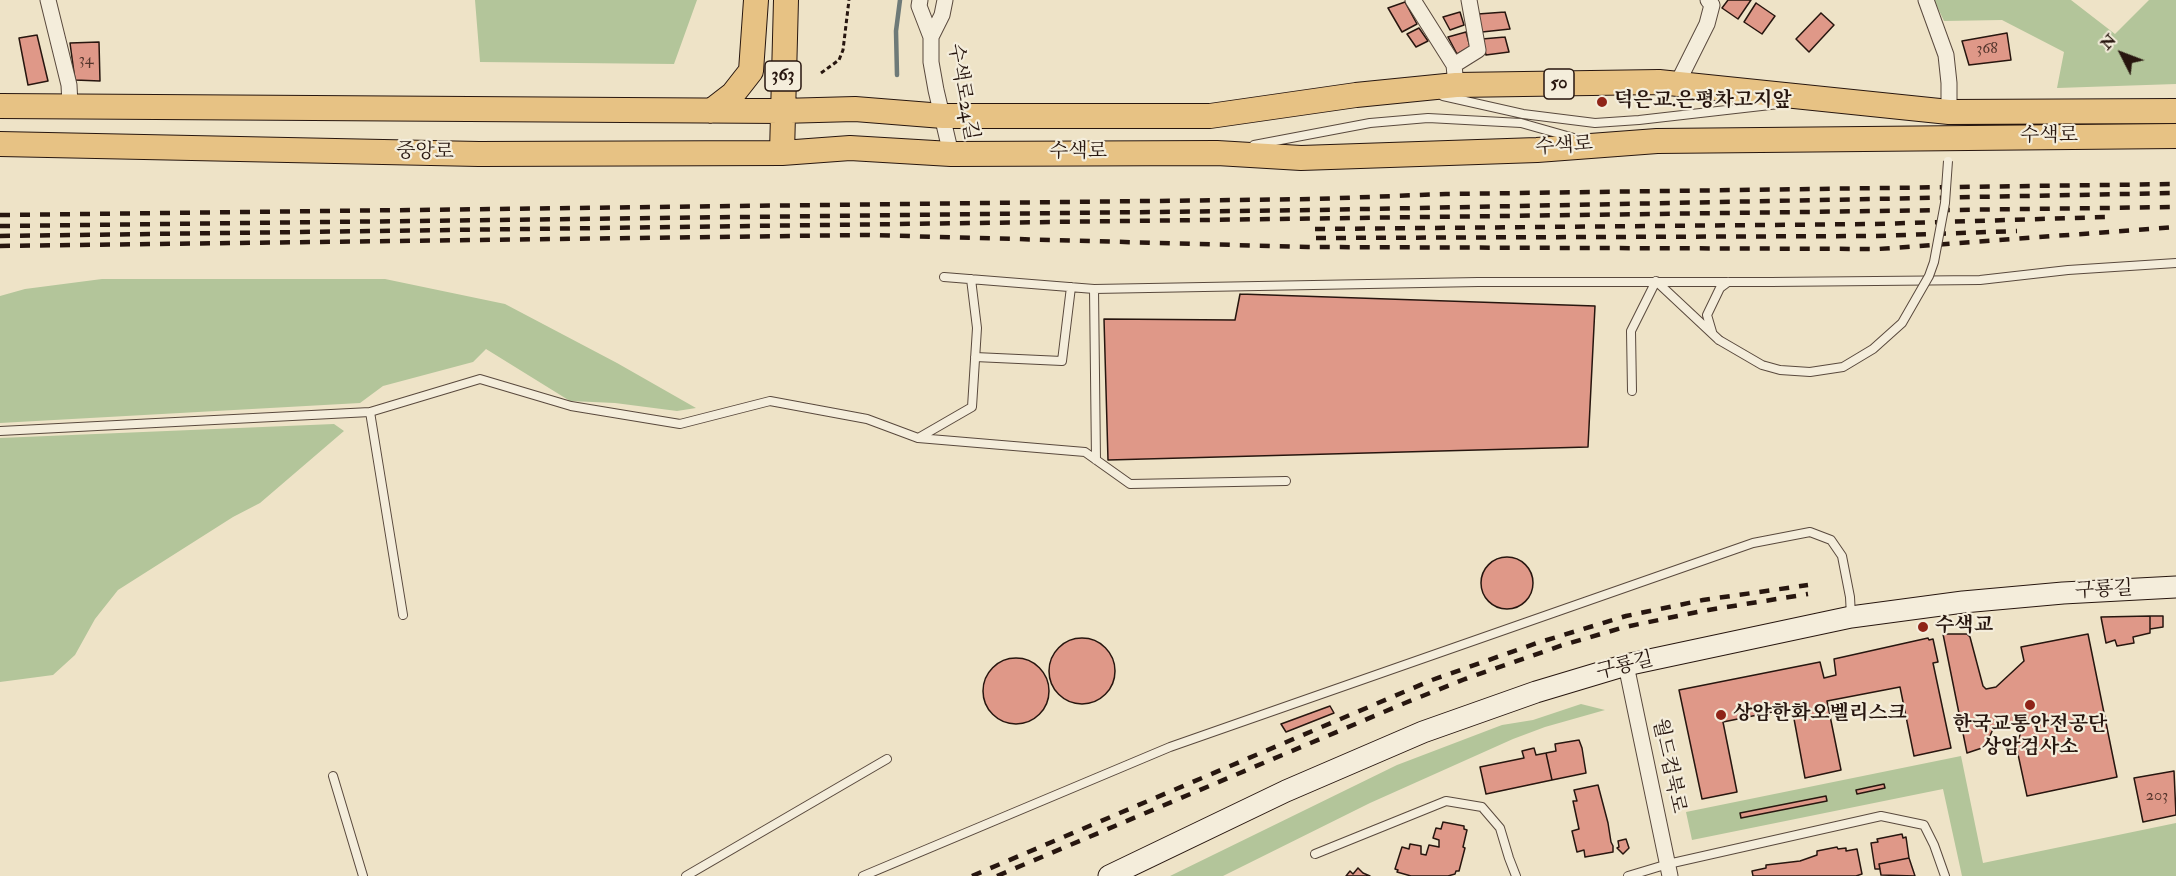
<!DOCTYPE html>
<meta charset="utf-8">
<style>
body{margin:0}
#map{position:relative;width:2176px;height:876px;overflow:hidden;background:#eee3c7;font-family:"IM FELL Double Pica",serif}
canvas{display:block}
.north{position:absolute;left:2092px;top:24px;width:60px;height:60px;-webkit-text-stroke:4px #f4eddb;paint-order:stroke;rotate:312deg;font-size:16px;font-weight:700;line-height:24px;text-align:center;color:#27160f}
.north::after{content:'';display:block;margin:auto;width:21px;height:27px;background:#27160f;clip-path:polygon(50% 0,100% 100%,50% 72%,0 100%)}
</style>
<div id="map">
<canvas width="2176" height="876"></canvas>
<div class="north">N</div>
</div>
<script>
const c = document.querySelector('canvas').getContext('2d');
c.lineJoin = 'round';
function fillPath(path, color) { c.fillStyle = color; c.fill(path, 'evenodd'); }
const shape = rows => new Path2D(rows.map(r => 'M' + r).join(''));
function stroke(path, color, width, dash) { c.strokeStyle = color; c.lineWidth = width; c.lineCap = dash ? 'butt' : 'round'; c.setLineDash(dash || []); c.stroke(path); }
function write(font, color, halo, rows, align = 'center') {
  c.font = font + ' "IM FELL Double Pica","Noto Serif KR",serif'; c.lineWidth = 4.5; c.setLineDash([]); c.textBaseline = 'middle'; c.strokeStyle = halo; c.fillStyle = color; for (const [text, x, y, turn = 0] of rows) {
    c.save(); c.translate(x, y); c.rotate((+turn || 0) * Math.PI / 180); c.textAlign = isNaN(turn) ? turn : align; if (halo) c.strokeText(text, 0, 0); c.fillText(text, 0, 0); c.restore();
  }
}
fillPath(shape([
 [475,0,697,0,674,64,480,62],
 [1934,0,2071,0,2115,34,2149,0,2176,0,2176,84,2057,88,2064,52,2002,20,1944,21],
 [102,279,385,279,505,304,617,363,696,408,677,411,615,403,570,401,486,349,473,362,383,386,360,403,0,423,0,296,25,289],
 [334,424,344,431,260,503,233,517,118,590,95,619,75,655,53,675,0,682,0,438],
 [1581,704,1605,710,1545,727,1513,739,1370,803,1223,876,1170,876,1397,765,1502,725,1533,720],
 [1961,756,1983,863,2176,823,2176,876,1962,876,1943,789,1692,840,1686,812]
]), '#b3c59a');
stroke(shape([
 [897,75,896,31,900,0]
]), '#6e7a78', 4.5);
const building = shape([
 [1728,0,1751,0,1738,19,1722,8,1728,0],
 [1405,2,1417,24,1402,32,1388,8,1405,2],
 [1756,3,1775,16,1762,34,1744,22,1756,3],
 [1460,12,1464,25,1450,30,1443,17,1460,12],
 [1505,12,1510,29,1482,32,1478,14,1505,12],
 [1821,13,1834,25,1809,52,1796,39,1821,13],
 [1419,28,1428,41,1416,47,1407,34,1419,28],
 [1466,32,1470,47,1457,54,1448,37,1466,32],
 [2007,33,2011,60,1969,65,1962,41,2007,33],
 [37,35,48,81,28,85,19,38,37,35],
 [1505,37,1509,52,1486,55,1482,39,1505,37],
 [99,42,100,81,75,80,70,43,99,42],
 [1240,294,1595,306,1588,447,1108,460,1104,319,1235,320,1240,294],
 '1481 583a26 26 0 1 1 52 0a26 26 0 1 1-52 0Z',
 [2150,616,2150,633,2133,637,2134,643,2117,646,2115,640,2106,643,2101,617,2150,616],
 [2150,616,2163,616,2163,627,2150,629,2150,616],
 [1943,634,1967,634,1970,637,1983,686,1986,689,1996,687,2024,661,2021,647,2088,634,2117,777,2027,796,2016,745,2026,720,2002,725,2001,722,1993,729,1985,747,1967,753,1943,634],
 [1928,638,1929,640,1933,639,1938,662,1933,663,1951,748,1914,756,1900,687,1827,701,1841,770,1805,778,1792,708,1723,722,1737,792,1702,799,1679,690,1820,662,1824,678,1836,675,1834,659,1928,638],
 '1049 671a33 33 0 1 1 66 0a33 33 0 1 1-66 0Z',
 '983 691a33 33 0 1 1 66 0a33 33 0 1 1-66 0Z',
 [1330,706,1334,713,1286,732,1281,724,1330,706],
 [1579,740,1582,748,1586,773,1552,780,1546,753,1556,751,1555,744,1579,740],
 [1534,748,1536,755,1546,753,1552,780,1486,794,1480,767,1524,758,1522,751,1534,748],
 [2174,771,2176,815,2143,822,2134,778,2174,771],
 [1884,784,1885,788,1857,794,1856,790,1884,784],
 [1598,785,1608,823,1611,842,1613,846,1613,852,1585,857,1584,850,1577,852,1572,831,1579,829,1573,801,1577,801,1574,790,1598,785],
 [1826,796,1827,801,1741,818,1740,813,1826,796],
 [1443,822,1464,826,1464,829,1467,830,1463,847,1465,848,1459,871,1456,871,1455,874,1448,876,1411,876,1397,872,1398,870,1395,869,1402,847,1409,849,1410,844,1421,846,1421,854,1426,855,1429,845,1439,847,1439,840,1433,838,1436,828,1441,829,1443,822],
 [1902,834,1903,838,1906,837,1909,858,1879,864,1880,869,1875,869,1871,843,1878,842,1877,839,1902,834],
 [1626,839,1629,848,1623,854,1617,848,1619,847,1618,841,1626,839],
 [1837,847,1838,849,1846,848,1846,851,1857,849,1862,874,1856,876,1753,876,1752,871,1766,868,1766,865,1800,861,1817,855,1817,851,1837,847],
 [1909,858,1915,876,1881,875,1879,864,1909,858],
 [1358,868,1363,873,1370,876,1346,876,1350,871,1353,874,1358,868]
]);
fillPath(building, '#df9888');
stroke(building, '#27160f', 1.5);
const service = shape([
 [1443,96,1523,114,1595,123,1639,120,1779,104],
 [1254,145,1370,123,1428,118,1521,123,1574,138],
 [944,277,1094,289,1478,282,1771,282,1980,280,2068,270,2176,263],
 [1094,289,1096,460],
 [1712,332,1707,315,1720,288,1728,282],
 [975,357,1062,361,1071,287],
 [1632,391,1631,331,1656,281,1719,340],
 [370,412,403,615],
 [0,431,370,412,480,379,571,406,680,424,770,401,867,419,918,438,1085,452,1130,484,1286,481],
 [920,437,972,407,977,328,971,279],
 [333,776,363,876],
 [1315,854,1446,801,1482,807,1500,828,1509,858,1516,876],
 [686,876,887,759],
 [863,876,1170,747,1753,543,1810,532,1831,540,1842,556,1850,597,1851,616],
 [1628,876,1668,864,1881,816,1924,825,1934,845,1945,876]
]);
const minor = shape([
 [48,0,69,85,70,105],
 [920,0,919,6,931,37,931,62,936,90,951,154],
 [1413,0,1454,65,1456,85],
 [1926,0,1946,55,1949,83,1949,112],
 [931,37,942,15,945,0],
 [1454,65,1478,50,1469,0],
 [1677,84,1707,24,1712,5,1708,0],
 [1626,665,1670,876]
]);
const secondary = shape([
 [1109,876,1286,791,1423,732,1536,692,1626,665,1851,617,1963,602,2063,593,2176,587]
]);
const primary = shape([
 [0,106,781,111,855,109,943,116,1210,116,1356,95,1456,85,1659,82,1949,112,2176,111],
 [711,111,733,94,751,71,756,0],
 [0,144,479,154,782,153,850,148,951,154,1217,153,1301,158,1537,150,1657,141,2176,136],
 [782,153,786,0]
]);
stroke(service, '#59493d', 10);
stroke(minor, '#59493d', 17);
stroke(secondary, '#27160f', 23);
stroke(primary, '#27160f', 26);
stroke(shape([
 [821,73,839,60,843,50,849,0]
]), '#27160f', 3, [4.5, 3]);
stroke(service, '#f4eddb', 8);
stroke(minor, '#f4eddb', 15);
stroke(secondary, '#f4eddb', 21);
stroke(primary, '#e7c284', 24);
stroke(shape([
 [0,215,1314,199,1446,194,2176,184],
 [0,226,1315,210,2176,193],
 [1315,229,1875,224,2107,217],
 [0,236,2176,207],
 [1316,238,1877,236,2017,231],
 [0,246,869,235,1308,247,1878,249,2176,227],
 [972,876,1432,680,1537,643,1626,616,1703,600,1808,585],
 [997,876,1405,703,1465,679,1563,645,1625,627,1702,611,1808,594]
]), '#27160f', 4.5, [10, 10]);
const serviceBridge = shape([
 [1719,340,1762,365,1780,370,1810,372,1843,367,1873,349,1902,323,1929,276,1934,262,1945,203,1948,161]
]);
stroke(serviceBridge, '#59493d', 10, []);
stroke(serviceBridge, '#f4eddb', 8);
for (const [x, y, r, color] of [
 [1602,102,6,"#8f2418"],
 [1923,627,6,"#8f2418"],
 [2030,705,6,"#8f2418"],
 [1721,715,6,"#8f2418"]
]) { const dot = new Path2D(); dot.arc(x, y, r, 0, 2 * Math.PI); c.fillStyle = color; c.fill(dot); stroke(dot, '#f4eddb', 2); }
write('16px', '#55362d', null, [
 ["368",1987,50],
 ["34",86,61],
 ["203",2157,797]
]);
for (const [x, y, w] of [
 [783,76,36],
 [1559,84,30]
]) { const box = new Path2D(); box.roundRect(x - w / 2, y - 15, w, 30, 4.5); c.fillStyle = '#f4eddb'; c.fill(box); stroke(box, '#27160f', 1.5); }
write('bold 18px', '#27160f', null, [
 ["363",783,76],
 ["50",1559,84]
]);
write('20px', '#27160f', '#f4eddb', [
 ["수색로24길",962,92,80],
 ["수색로",2049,137],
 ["수색로",1564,147,-4],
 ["중앙로",425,153,1],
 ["수색로",1078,153],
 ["구룡길",2104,591,-3],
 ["구룡길",1625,667,-14],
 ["월드컵북로",1668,766,78]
]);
write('bold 20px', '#27160f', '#f4eddb', [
 ["덕은교.은평차고지앞",1614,102],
 ["수색교",1935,627],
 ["상암한화오벨리스크",1733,715],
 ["한국교통안전공단",2030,726,"center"],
 ["상암검사소",2030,749,"center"]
], 'left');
</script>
